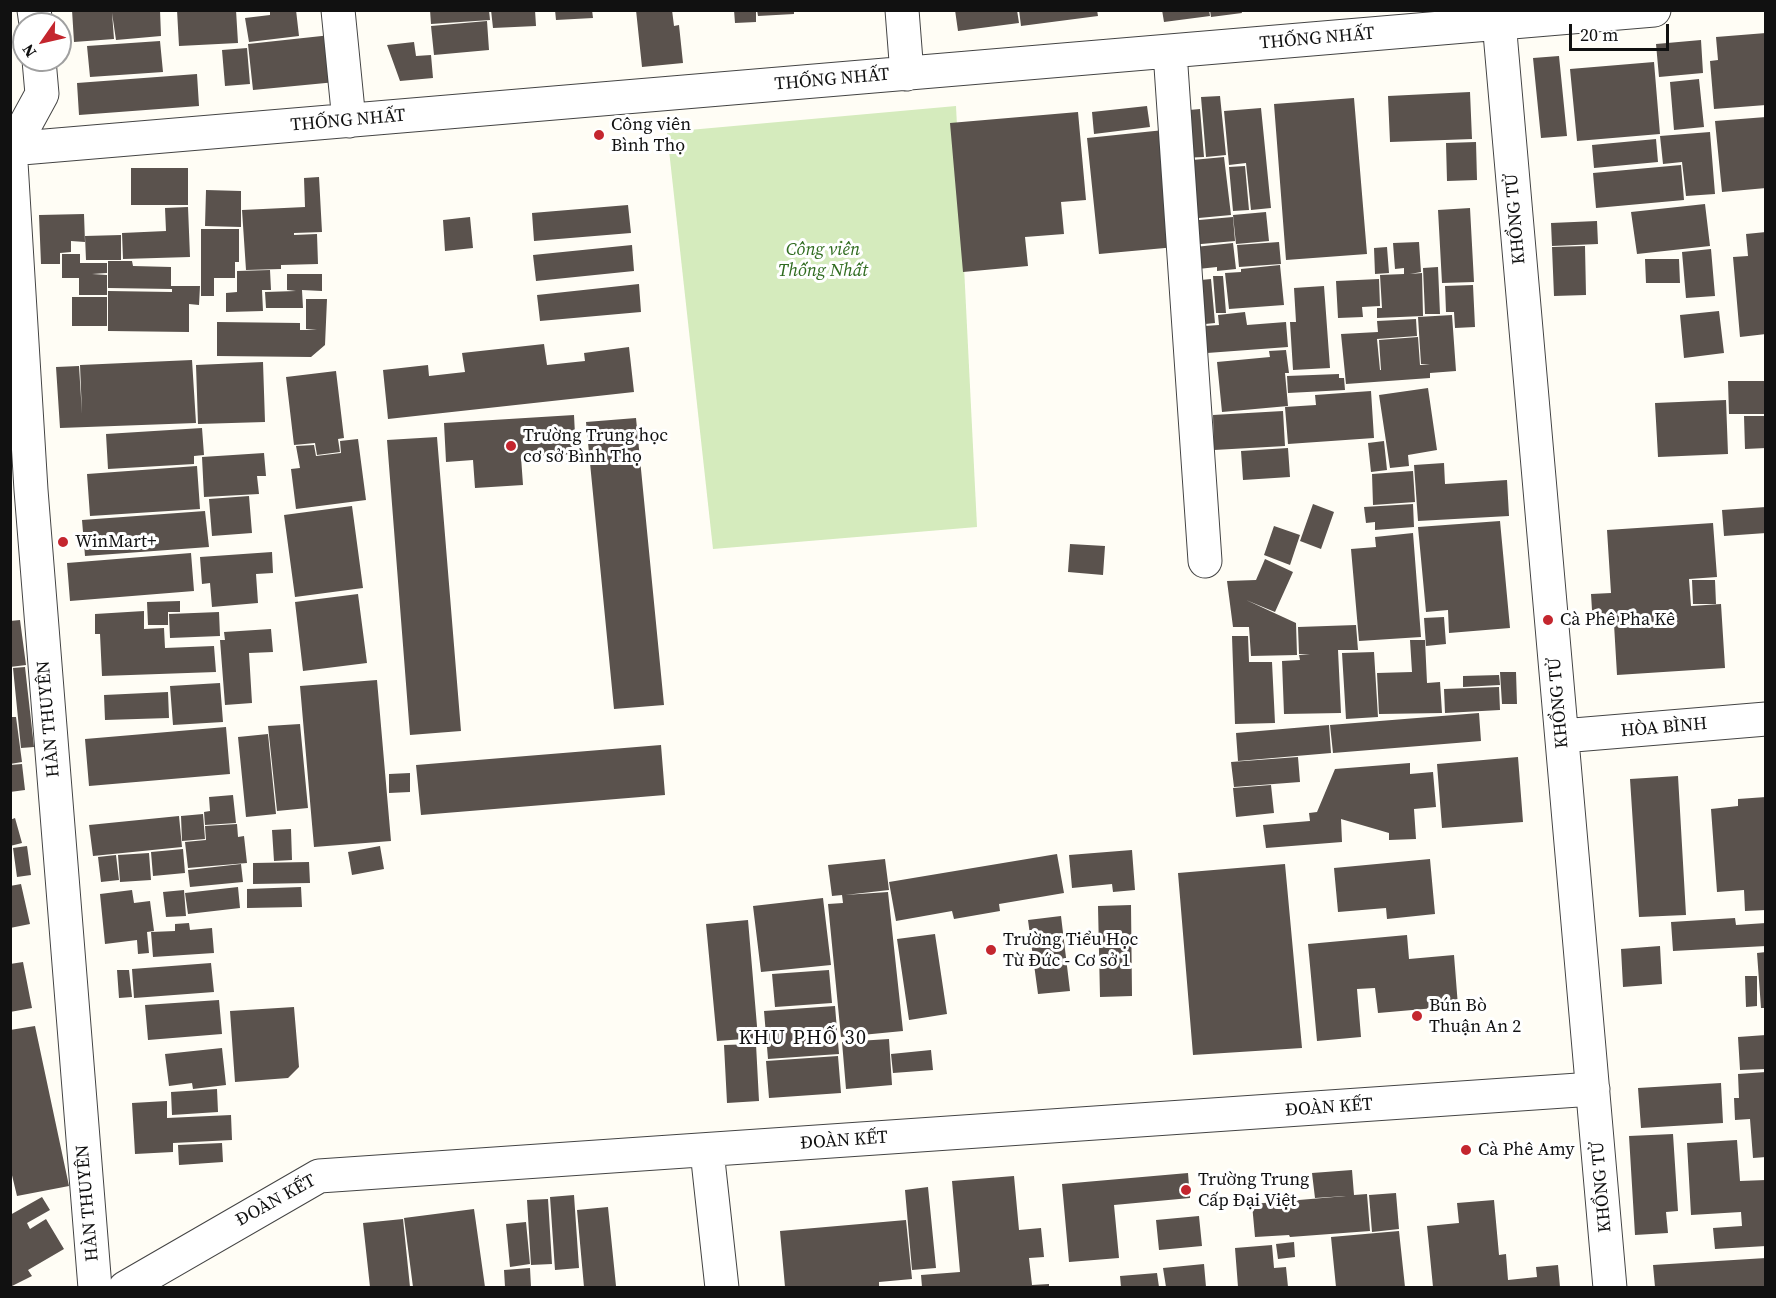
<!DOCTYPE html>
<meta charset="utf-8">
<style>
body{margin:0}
#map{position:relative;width:1776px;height:1298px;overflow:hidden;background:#fffdf5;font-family:"Source Serif 4",serif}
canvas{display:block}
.frame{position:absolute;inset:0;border:12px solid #111;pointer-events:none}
.north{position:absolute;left:12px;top:12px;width:60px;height:60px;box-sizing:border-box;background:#fff;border:2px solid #a0a0a0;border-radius:50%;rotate:236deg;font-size:16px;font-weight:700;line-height:24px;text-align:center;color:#111}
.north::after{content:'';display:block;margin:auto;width:21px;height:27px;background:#c4262e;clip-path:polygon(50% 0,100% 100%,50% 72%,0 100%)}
.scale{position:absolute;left:1569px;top:24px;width:100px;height:27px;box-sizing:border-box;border:3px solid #111;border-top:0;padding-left:8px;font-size:18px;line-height:21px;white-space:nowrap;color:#111;-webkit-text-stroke:4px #fff;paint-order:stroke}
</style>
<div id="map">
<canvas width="1776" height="1298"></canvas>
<div class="frame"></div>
<div class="north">N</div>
<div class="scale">20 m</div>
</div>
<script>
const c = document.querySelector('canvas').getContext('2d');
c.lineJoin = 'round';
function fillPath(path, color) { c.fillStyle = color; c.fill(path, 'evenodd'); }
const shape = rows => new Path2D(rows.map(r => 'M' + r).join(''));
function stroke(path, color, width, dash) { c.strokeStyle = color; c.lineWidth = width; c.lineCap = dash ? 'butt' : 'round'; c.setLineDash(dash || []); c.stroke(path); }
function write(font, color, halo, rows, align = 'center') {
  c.font = font + ' "Source Serif 4",serif'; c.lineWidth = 6; c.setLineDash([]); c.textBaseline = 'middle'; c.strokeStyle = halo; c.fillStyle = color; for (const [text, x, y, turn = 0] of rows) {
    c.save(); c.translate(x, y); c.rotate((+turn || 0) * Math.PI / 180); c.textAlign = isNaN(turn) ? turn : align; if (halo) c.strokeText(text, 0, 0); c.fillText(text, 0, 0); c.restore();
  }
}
fillPath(shape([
 [956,106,977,527,713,549,667,132]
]), '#d5ebbd');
fillPath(shape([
 [72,10,160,10,161,36,116,40,112,13,114,39,74,42],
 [177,10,236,10,238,43,179,46],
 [270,10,296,10,299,36,249,42,245,18,270,15],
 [430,10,489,10,490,20,431,24],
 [491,10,535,10,536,26,493,28],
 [555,10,592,10,593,18,556,20],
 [636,10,672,10,674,26,679,25,683,63,642,67],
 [734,10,756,10,756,22,735,23],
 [757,10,794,10,794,14,758,16],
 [955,10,1017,10,1019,23,958,31],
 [1019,10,1097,10,1098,16,1021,26],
 [1162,10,1209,10,1210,16,1164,22],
 [1210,10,1241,10,1242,13,1211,17],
 [487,21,489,50,434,55,431,26],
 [1766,33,1766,105,1714,109,1710,61,1718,60,1716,37],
 [331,35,336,82,253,90,248,44],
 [1701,40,1703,73,1659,77,1656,44],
 [160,41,163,72,90,77,87,46],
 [414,42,416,56,431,55,433,78,400,81,387,45],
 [247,48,250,84,225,86,222,50],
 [1559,56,1567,136,1541,138,1533,58],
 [1654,62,1660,134,1577,141,1570,69],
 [197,74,199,106,79,115,77,83],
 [1699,79,1704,127,1674,130,1670,82],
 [1470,92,1472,139,1390,142,1388,96],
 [1220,96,1226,155,1206,157,1201,97],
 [1354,98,1367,254,1286,260,1274,104],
 [1147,106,1150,127,1094,134,1092,112],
 [1261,108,1271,208,1251,210,1246,163,1229,165,1224,111],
 [1200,109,1204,157,1182,158,1178,111],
 [1078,112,1086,200,1061,202,1064,234,1025,237,1028,266,963,272,950,123],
 [1766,117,1766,188,1722,192,1715,121],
 [1164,130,1176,247,1099,254,1087,138],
 [1710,132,1715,194,1686,196,1682,162,1663,164,1660,136],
 [1656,139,1658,162,1594,168,1592,145],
 [1476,142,1477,180,1447,181,1446,143],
 [1224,157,1231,215,1188,219,1182,161],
 [1681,165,1684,200,1596,208,1593,173],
 [1245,166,1249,210,1233,211,1229,167],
 [131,168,188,168,188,205,131,205],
 [319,177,322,232,294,233,294,235,317,234,318,264,281,265,281,269,246,270,242,210,305,207,304,178],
 [206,190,241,191,241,227,205,226],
 [1705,204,1710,246,1637,254,1631,212],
 [628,205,631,233,534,241,532,213],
 [188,207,190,257,123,259,122,233,166,231,165,208],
 [1470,208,1474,282,1442,283,1438,210],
 [1266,212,1269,241,1236,244,1233,215],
 [84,214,85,242,71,241,71,252,60,253,60,264,41,264,39,215],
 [470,217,473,248,445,251,443,220],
 [1233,217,1235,241,1190,245,1188,221],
 [1597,221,1598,244,1552,246,1551,223],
 [201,229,239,229,239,262,235,262,235,278,214,278,214,296,201,296],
 [1766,232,1766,334,1740,337,1733,257,1748,256,1746,234],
 [121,235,121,260,86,260,85,236],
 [1279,242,1281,264,1239,267,1237,245],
 [1419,242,1421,272,1410,274,1422,273,1423,316,1377,318,1377,308,1382,308,1380,275,1404,274,1404,268,1395,269,1393,243],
 [1233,243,1236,269,1217,271,1217,267,1198,269,1195,247],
 [632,245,634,271,536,281,533,255],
 [1585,246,1586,295,1554,296,1552,247],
 [1387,247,1389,273,1375,274,1374,248],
 [1711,249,1715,296,1686,298,1682,252],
 [62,254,80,254,80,263,107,263,107,273,92,274,107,275,107,295,79,295,79,278,62,278],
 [1645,259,1679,259,1680,283,1646,283],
 [108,261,132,261,133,266,171,267,171,286,200,286,199,305,189,304,189,332,108,331,108,291,172,292,172,289,108,288],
 [1280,265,1284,305,1229,309,1225,273,1241,272,1241,269],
 [1438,267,1440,314,1425,314,1423,268],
 [270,270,271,290,262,290,263,311,226,312,226,293,237,292,237,271],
 [287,274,322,274,322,291,302,290,303,308,266,308,265,292,296,291,287,290],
 [1213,276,1223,276,1226,313,1216,313],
 [1211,279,1215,323,1195,325,1191,281],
 [1379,279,1380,306,1362,307,1363,317,1338,318,1336,281],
 [639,284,641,312,540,321,537,295],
 [1473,285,1475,327,1455,328,1454,312,1446,312,1445,286],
 [1324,286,1330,368,1293,370,1290,322,1296,322,1294,288],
 [72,297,107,297,107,326,72,326],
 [306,299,327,299,325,345,311,357,217,356,217,322,300,323,300,330,317,330,306,329],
 [1719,311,1724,353,1684,358,1680,315],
 [1245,312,1247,325,1286,322,1288,347,1207,353,1205,326,1219,325,1218,315],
 [1452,315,1456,371,1430,373,1430,378,1346,384,1341,334,1378,332,1377,321,1416,319,1417,336,1377,339,1380,370,1381,370,1379,340,1418,337,1420,365,1430,365,1421,364,1418,317],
 [544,344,547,365,585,361,584,353,629,347,634,392,388,419,383,370,428,365,429,376,465,372,462,353],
 [1286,350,1289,373,1285,373,1288,406,1222,412,1217,362,1270,357,1269,351],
 [192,360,196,423,60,428,56,367,79,366,82,414,80,365],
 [263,362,265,422,198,424,196,365],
 [336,371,344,438,338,439,340,452,317,455,315,443,294,445,286,377],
 [1339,374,1339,378,1344,378,1345,390,1288,393,1287,376],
 [1728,381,1766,381,1766,414,1729,414],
 [1428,388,1437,450,1408,455,1409,466,1390,468,1379,395],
 [1371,391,1374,438,1288,444,1285,407,1316,405,1315,395],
 [1726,400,1728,454,1658,457,1655,403],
 [1283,411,1285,446,1214,450,1213,415],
 [574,415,576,454,521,457,523,485,475,488,473,460,446,462,444,423],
 [1744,416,1766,416,1766,448,1745,449],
 [636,418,664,705,614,709,586,422],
 [202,428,204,455,194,456,194,464,108,469,106,434],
 [437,437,461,731,410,735,387,440],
 [358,439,366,500,296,509,291,469,300,468,296,446,314,445,316,456,341,453,340,441],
 [1384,441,1387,470,1371,472,1368,443],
 [1288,448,1290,477,1243,480,1241,451],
 [264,453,266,476,257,476,259,494,204,497,202,457],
 [1444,463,1445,484,1507,480,1509,516,1418,521,1414,465],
 [197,466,200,509,90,516,87,474],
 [1413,471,1415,502,1373,505,1372,474],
 [249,496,252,533,212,536,209,499],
 [1313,504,1334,512,1321,549,1300,541],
 [1413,504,1414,527,1375,530,1375,522,1366,523,1364,507],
 [352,506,363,588,295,597,284,515],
 [1766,507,1766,533,1724,536,1722,510],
 [205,511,209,547,85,556,82,520],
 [1500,521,1510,628,1449,633,1448,610,1426,612,1418,527],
 [1713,523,1717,577,1689,579,1691,606,1721,604,1725,668,1617,675,1614,624,1593,626,1591,594,1611,593,1607,530],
 [1274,526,1300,535,1290,565,1264,555],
 [1413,533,1421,637,1359,641,1351,549,1376,547,1375,537],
 [1070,544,1105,546,1103,575,1068,572],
 [272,552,273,573,256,574,258,603,212,607,210,583,202,584,200,557],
 [191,553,194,591,70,601,67,563],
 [1265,559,1293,572,1275,612,1246,600,1296,623,1297,655,1251,656,1249,627,1233,627,1227,581,1256,580],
 [1692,580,1715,580,1716,604,1693,604],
 [358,594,367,663,303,671,295,602],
 [180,601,180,612,168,612,168,625,148,625,147,602],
 [144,611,144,629,164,628,165,648,214,646,216,672,102,676,100,634,95,634,95,614],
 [219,612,220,636,170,638,169,614],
 [1444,617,1446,644,1426,646,1424,618],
 [20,620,26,665,10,667,10,621],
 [1356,625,1358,650,1338,650,1341,713,1284,714,1282,661,1300,660,1299,655,1310,655,1299,654,1298,627],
 [271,629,273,652,249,653,252,703,225,705,220,640,225,640,224,632],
 [1232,636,1248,636,1249,662,1272,662,1275,723,1235,724],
 [1410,640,1425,640,1427,683,1440,682,1442,713,1379,714,1377,673,1412,672],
 [1374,652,1378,717,1346,719,1342,653],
 [25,667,34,747,21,748,13,668],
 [1500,672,1516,672,1517,704,1502,704],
 [1499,675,1500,685,1463,687,1463,676],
 [377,680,391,841,314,847,300,686],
 [220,683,223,722,173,725,170,686],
 [1499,687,1500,710,1445,713,1444,689],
 [168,692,169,718,105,720,104,695],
 [1479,713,1481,741,1333,753,1330,725],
 [10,717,16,717,22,762,10,764],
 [300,724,308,808,277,811,268,726],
 [1329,725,1331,753,1238,761,1236,733],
 [226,727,230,774,89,786,85,739],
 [268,734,276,814,246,817,238,737],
 [661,745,665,795,421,815,416,765],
 [1298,757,1300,782,1234,787,1231,762],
 [1518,757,1523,822,1442,828,1437,764],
 [1410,763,1410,774,1433,772,1436,807,1414,809,1416,839,1389,840,1389,833,1341,819,1342,842,1266,848,1263,825,1310,821,1309,813,1317,812,1335,769],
 [22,764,25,790,10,792,10,765],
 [410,773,410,792,389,793,389,774],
 [1678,776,1686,915,1639,917,1630,779],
 [1271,785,1274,813,1236,817,1233,788],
 [233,795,236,823,205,825,204,812,210,811,209,797],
 [1766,797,1766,910,1745,911,1744,890,1717,892,1711,809,1738,806,1738,799],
 [203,814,205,839,182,841,181,816],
 [179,816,182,847,93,856,89,825],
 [15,818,22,843,10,846,10,820],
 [237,824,238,837,244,836,247,863,188,868,185,842,206,840,205,826],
 [291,829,292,860,274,861,272,830],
 [27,846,31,875,17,877,13,848],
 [380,846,384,869,352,875,348,852],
 [183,849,185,873,153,876,151,852],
 [1132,850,1135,890,1113,892,1112,884,1072,888,1069,855],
 [149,853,151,880,120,882,118,855],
 [1057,854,1064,893,999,904,1000,911,954,919,952,911,896,921,889,882],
 [116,855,119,880,101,882,98,857],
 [885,859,889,890,845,895,888,892,903,1031,841,1037,828,904,843,903,842,895,832,896,828,865],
 [1430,859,1435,914,1387,919,1386,908,1338,912,1334,868],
 [309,862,310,883,253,884,253,863],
 [241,864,243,882,190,887,188,870],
 [1285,864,1302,1048,1193,1055,1178,873],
 [21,884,30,924,10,928,10,886],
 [238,887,240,908,188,914,185,893],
 [301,887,302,907,247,908,247,889],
 [132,890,134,903,150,901,154,931,147,932,149,953,138,954,137,940,105,944,100,894],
 [184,890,186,916,166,917,163,892],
 [823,898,831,965,761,972,753,906],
 [1131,905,1132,996,1100,997,1098,906],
 [1061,916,1070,991,1038,994,1028,920],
 [1735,918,1736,925,1766,923,1766,946,1673,951,1671,922],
 [748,920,758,1038,717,1041,706,924],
 [189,923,190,930,212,928,214,953,153,957,151,932,175,931,175,924],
 [935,934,947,1014,909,1020,897,939],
 [1407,935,1409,959,1454,955,1458,1006,1378,1013,1375,988,1357,989,1361,1037,1317,1041,1308,944],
 [1660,946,1662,984,1623,987,1621,949],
 [1766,952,1766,1008,1761,1008,1757,953],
 [23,962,32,1008,10,1012,10,964],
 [211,963,214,992,134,998,132,969],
 [117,970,129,970,132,997,119,998],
 [829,970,832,1003,775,1007,772,974],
 [1745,976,1757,976,1757,1006,1746,1007],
 [219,1000,222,1034,148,1040,145,1005],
 [835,1006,839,1054,768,1059,764,1011],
 [294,1007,299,1067,288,1078,235,1082,230,1011],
 [35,1026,69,1186,17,1196,10,1167,10,1030],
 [1766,1035,1766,1069,1740,1070,1738,1037],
 [889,1039,892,1085,846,1089,842,1042],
 [756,1044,759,1101,727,1103,724,1045],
 [222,1048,226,1085,193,1089,192,1083,169,1086,165,1054],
 [931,1050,933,1070,893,1073,891,1054],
 [838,1056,841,1093,769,1098,766,1061],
 [1766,1072,1766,1157,1753,1158,1750,1119,1735,1120,1734,1098,1739,1098,1738,1074],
 [1721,1083,1723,1123,1641,1128,1638,1088],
 [217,1089,218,1112,172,1115,171,1092],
 [167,1101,167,1118,231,1115,232,1140,173,1143,173,1152,135,1154,132,1103],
 [1673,1134,1678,1211,1666,1212,1668,1233,1635,1235,1629,1136],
 [1737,1140,1740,1181,1766,1180,1766,1246,1715,1249,1713,1228,1742,1226,1741,1212,1691,1215,1687,1143],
 [222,1143,223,1162,179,1165,178,1145],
 [1352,1170,1354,1195,1367,1194,1370,1231,1290,1237,1289,1235,1255,1237,1252,1204,1346,1196,1315,1198,1312,1173],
 [1188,1173,1190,1198,1114,1205,1119,1258,1069,1262,1062,1184],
 [1014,1176,1019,1230,1041,1228,1044,1257,1029,1258,1032,1285,1049,1284,1049,1287,922,1287,921,1275,960,1272,952,1181],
 [928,1187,936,1268,912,1270,905,1190],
 [1396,1193,1399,1229,1372,1232,1369,1195],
 [574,1195,579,1268,555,1270,550,1197],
 [42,1197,50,1210,27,1223,30,1229,46,1219,64,1249,28,1270,32,1276,10,1287,10,1215],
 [548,1199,552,1264,531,1265,527,1200],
 [1494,1200,1499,1255,1506,1254,1508,1280,1537,1277,1536,1267,1558,1265,1560,1287,1433,1287,1427,1226,1459,1223,1457,1203],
 [608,1207,616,1286,584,1287,577,1210],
 [474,1209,485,1287,413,1287,404,1218],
 [1199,1216,1202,1246,1159,1250,1156,1220],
 [403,1219,410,1287,370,1287,363,1223],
 [906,1220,912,1279,879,1282,879,1287,785,1287,780,1231],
 [526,1222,530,1264,510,1267,506,1224],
 [1399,1231,1405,1287,1336,1287,1331,1237],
 [1294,1242,1295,1257,1278,1259,1276,1244],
 [1272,1245,1274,1268,1286,1267,1288,1287,1238,1287,1235,1248],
 [1766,1258,1766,1287,1655,1287,1653,1265],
 [1204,1264,1206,1287,1166,1287,1163,1268],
 [530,1268,531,1287,505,1287,504,1270],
 [1157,1273,1159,1287,1121,1287,1120,1276]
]), '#5a524d');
const minor = shape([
 [34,10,36,24],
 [338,10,349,121],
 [902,10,907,74],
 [1498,10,1610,1288],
 [1170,52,1205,561],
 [10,146,31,490,95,1288],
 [10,149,1654,10],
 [12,149,42,94,39,60],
 [1562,736,1766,719],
 [707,1151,722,1288],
 [125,1288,319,1176,1593,1089]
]);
stroke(minor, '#444', 35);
stroke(minor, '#fff', 33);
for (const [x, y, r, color] of [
 [599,135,6,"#c4262e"],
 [511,446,6,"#c4262e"],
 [63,542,6,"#c4262e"],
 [1548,620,6,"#c4262e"],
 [991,950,6,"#c4262e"],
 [1417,1016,6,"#c4262e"],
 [1466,1150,6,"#c4262e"],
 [1186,1190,6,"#c4262e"]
]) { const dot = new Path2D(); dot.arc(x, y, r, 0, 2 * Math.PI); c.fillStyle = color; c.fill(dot); stroke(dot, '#fff', 2); }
write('18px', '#111', '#fff', [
 ["THỐNG NHẤT",1317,39,-5],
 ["THỐNG NHẤT",832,80,-5],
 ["THỐNG NHẤT",348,121,-5],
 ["KHỔNG TỬ",1516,219,-95],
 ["KHỔNG TỬ",1559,703,-95],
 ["HÀN THUYÊN",49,719,-95],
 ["HÒA BÌNH",1664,728,-5],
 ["ĐOÀN KẾT",1329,1108,-4],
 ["ĐOÀN KẾT",844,1141,-4],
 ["KHỔNG TỬ",1602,1187,-95],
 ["ĐOÀN KẾT",276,1201,-29],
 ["HÀN THUYÊN",88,1203,-95]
]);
write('18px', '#111', '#fff', [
 ["Công viên",611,125],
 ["Bình Thọ",611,146],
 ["Trường Trung học",523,436],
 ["cơ sở Bình Thọ",523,457],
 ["WinMart+",75,542],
 ["Cà Phê Pha Kê",1560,620],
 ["Trường Tiểu Học",1003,940],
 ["Từ Đức - Cơ sở 1",1003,961],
 ["Bún Bò",1429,1006],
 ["Thuận An 2",1429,1027],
 ["Cà Phê Amy",1478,1150],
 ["Trường Trung",1198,1180],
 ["Cấp Đại Việt",1198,1201]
], 'left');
write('italic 18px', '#2f6b1f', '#fff', [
 ["Công viên",823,250],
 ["Thống Nhất",823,271]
]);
c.letterSpacing = '1.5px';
write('20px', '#111', '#fff', [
 ["KHU PHỐ 30",803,1039]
]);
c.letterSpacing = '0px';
</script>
